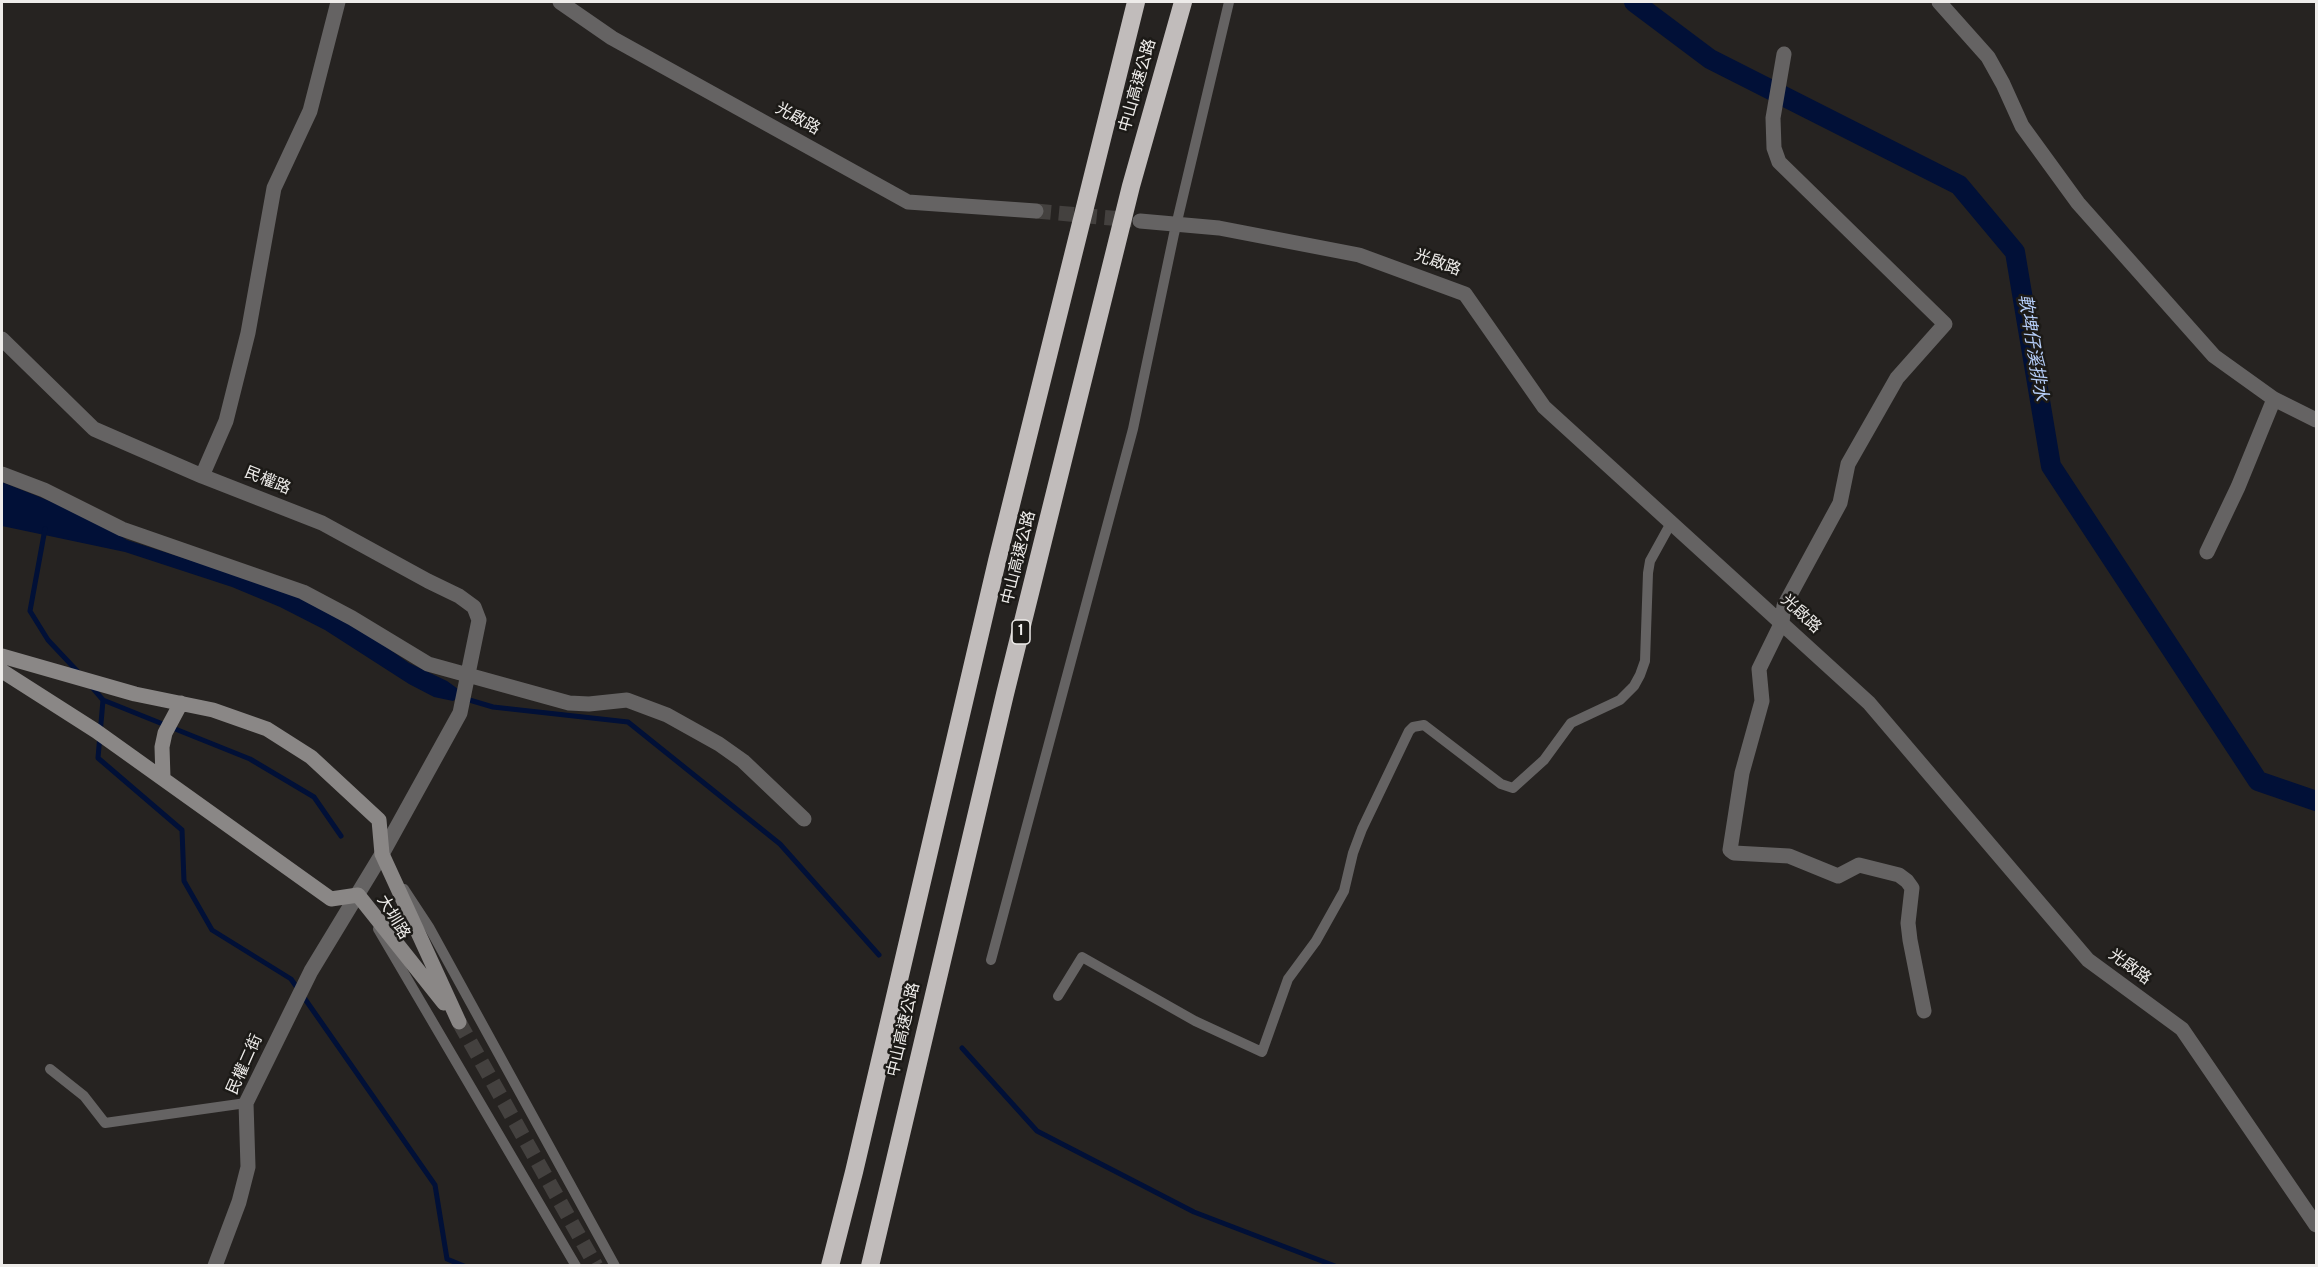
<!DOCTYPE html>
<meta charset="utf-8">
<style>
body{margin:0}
#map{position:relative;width:2318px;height:1267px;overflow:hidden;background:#262321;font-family:Overpass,sans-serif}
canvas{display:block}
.frame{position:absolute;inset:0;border:3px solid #eeecea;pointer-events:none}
</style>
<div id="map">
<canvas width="2318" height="1267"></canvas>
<div class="frame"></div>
</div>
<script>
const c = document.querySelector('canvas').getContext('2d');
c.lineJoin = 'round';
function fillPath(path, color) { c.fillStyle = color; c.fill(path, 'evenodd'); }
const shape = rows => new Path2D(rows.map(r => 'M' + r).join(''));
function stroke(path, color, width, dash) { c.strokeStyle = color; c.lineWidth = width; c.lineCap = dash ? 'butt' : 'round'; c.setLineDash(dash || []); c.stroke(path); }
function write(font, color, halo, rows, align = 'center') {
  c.font = font + ' Overpass,"Noto Sans TC",sans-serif'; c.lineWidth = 5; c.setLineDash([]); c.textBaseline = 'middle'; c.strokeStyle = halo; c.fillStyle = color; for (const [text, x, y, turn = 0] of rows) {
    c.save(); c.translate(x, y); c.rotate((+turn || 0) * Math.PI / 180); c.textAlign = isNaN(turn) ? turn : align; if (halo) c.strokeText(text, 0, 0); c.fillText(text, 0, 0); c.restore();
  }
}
fillPath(shape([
 [2,482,95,519,127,540,227,572,298,591,359,628,409,663,447,681,458,689,459,697,453,701,434,697,409,684,325,630,280,607,232,587,125,552,2,526]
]), '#011037');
stroke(shape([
 [45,529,30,611,48,640,79,673],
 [91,686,103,700,98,758,182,830,184,881,212,930,291,979,435,1185,447,1259,464,1266],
 [466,699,493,707,628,722,780,844,879,955],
 [103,700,250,759,314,797,341,836],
 [962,1048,1037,1131,1194,1212,1335,1266]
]), '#011037', 5);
stroke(shape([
 [1634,2,1710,59,1959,185,2015,252,2051,466,2258,781,2316,801]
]), '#011037', 20);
stroke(shape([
 [1036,211,1132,220]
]), '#44413f', 15, [15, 8]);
stroke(shape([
 [459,1022,596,1266]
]), '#44413f', 15, [15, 8]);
stroke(shape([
 [404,889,429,927,615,1266],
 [378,929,576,1266],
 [991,960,1133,429,1174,234,1229,2],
 [1058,996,1082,957,1195,1021,1262,1052,1288,979,1316,941,1344,891,1353,853,1362,829,1409,731,1413,727,1424,725,1501,784,1513,788,1544,760,1571,723,1620,700,1634,686,1640,675,1645,661,1648,573,1650,561,1671,523],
 [50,1069,84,1096,105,1123,246,1103]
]), '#656363', 10);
stroke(shape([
 [560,2,612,38,908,202,1036,211],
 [1939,2,1988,57,2003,84,2022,126,2078,203,2214,356,2274,399,2316,420],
 [1784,54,1773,118,1774,148,1779,162,1945,324,1897,378,1848,464,1840,503,1784,606,1782,622,1759,669,1762,701,1742,773,1730,850,1734,853,1789,856,1838,876,1859,865,1899,875,1907,881,1912,888,1908,923,1910,940,1924,1011],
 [1140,221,1219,228,1359,255,1465,294,1544,407,1869,703,2088,960,2182,1029,2316,1225],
 [2,339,94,429,202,476],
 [2,474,44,490,122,529,303,592,352,618,428,664,569,703,589,704,627,700,667,715,719,744,743,761,804,819],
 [2207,552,2238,487,2274,399],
 [215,1266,239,1202,248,1167,246,1103,311,971,382,854,460,713,479,620,474,607,459,596,428,581,322,523,202,476,226,421,248,333,274,188,310,111,338,2]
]), '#656363', 15);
stroke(shape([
 [2,656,135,694,213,710,267,729,311,757,379,820,382,854,459,1022],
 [2,671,96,731,331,899,358,895,444,1003],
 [163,778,162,747,165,733,181,703]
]), '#8a8786', 15);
stroke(shape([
 [830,1266,854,1172,997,561,1136,2],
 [870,1266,1005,694,1131,186,1183,2]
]), '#c1bcbb', 18);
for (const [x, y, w] of [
 [1021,632,18]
]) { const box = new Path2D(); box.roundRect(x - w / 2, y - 12, w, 24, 4.5); c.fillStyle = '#1c1a17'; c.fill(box); stroke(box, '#eeecea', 1.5); }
write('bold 15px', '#eeecea', null, [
 ["1",1021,632]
]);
write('16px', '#eeecea', '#1c1a17', [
 ["中山高速公路",1139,86,-74],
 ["光啟路",797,120,29],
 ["光啟路",1437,264,20],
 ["民權路",267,482,22],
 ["中山高速公路",1020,558,-76],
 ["光啟路",1800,615,43],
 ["大圳路",392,918,59],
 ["光啟路",2129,968,36],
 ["中山高速公路",905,1030,-77],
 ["民權二街",246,1065,-66]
]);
write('italic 18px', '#b5cdf8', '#1c1a17', [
 ["軟埤仔溪排水",2031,348,81]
]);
</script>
